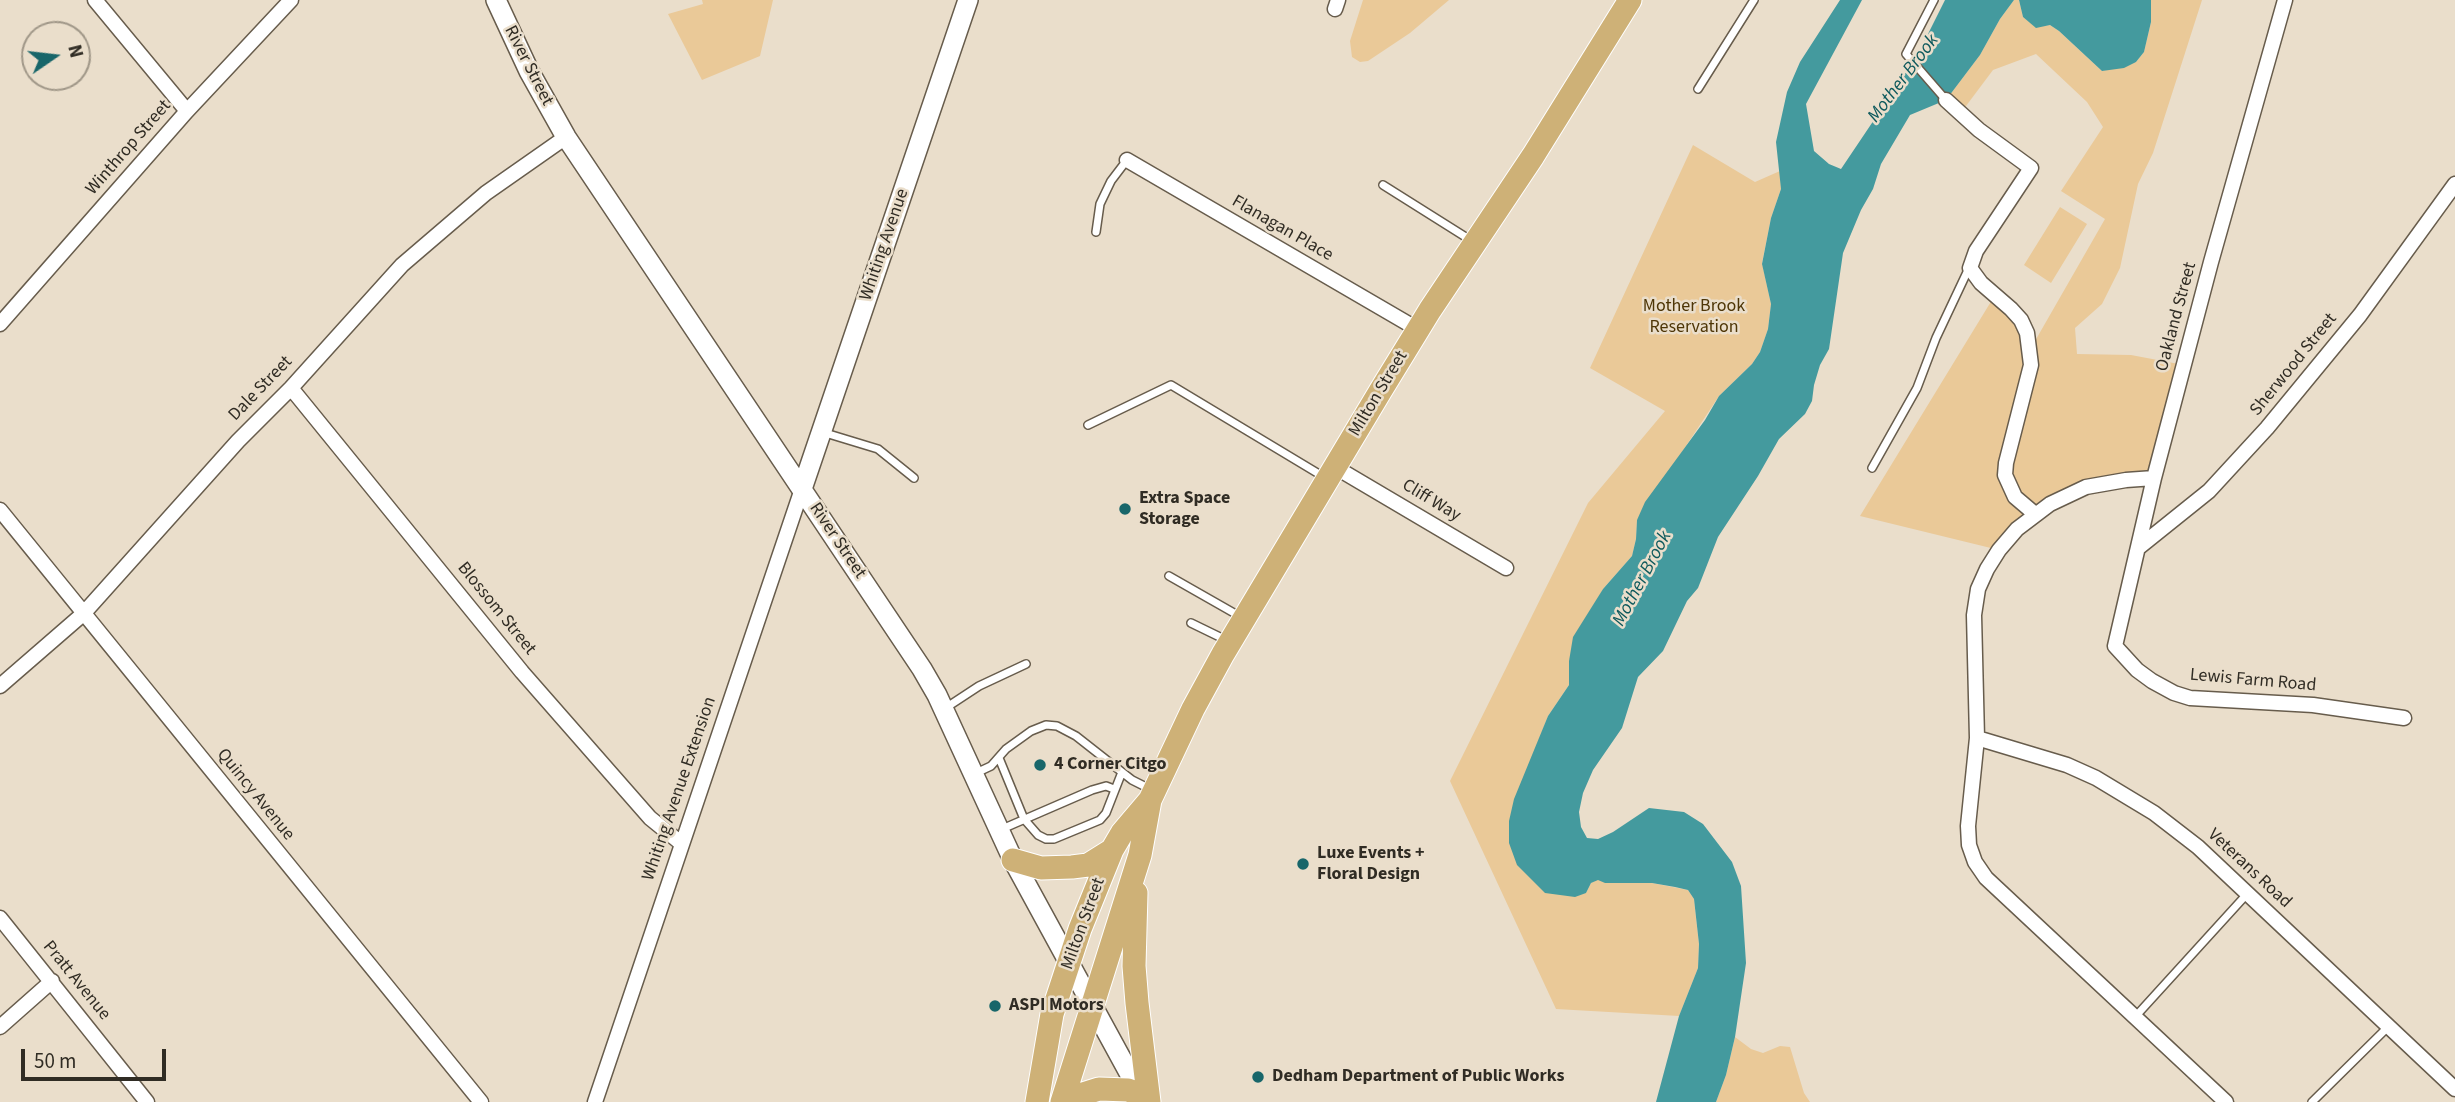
<!DOCTYPE html>
<style>
body{margin:0}
#map{position:relative;width:2455px;height:1102px;overflow:hidden;background:#eadecb;font-family:"Source Sans 3",sans-serif}
canvas{display:block}
.north{position:absolute;left:21px;top:21px;width:70px;height:70px;box-sizing:border-box;background:#eadecb;border:2px solid #a09788;border-radius:50%;rotate:76deg;font-size:19px;font-weight:700;line-height:28px;text-align:center;color:#302c24}
.north::after{content:'';display:block;margin:auto;width:24px;height:32px;background:#18666a;clip-path:polygon(50% 0,100% 100%,50% 72%,0 100%)}
.scale{position:absolute;left:21px;top:1049px;width:145px;height:32px;box-sizing:border-box;border:4px solid #302c24;border-top:0;padding-left:9px;font-size:21px;line-height:24px;white-space:nowrap;color:#302c24;-webkit-text-stroke:5px #eadecb;paint-order:stroke}
</style>
<div id="map">
<canvas width="2455" height="1102"></canvas>
<div class="north">N</div>
<div class="scale">50 m</div>
</div>
<script>
const c = document.querySelector('canvas').getContext('2d');
c.lineJoin = 'round';
function fillPath(path, color) { c.fillStyle = color; c.fill(path, 'evenodd'); }
const shape = rows => new Path2D(rows.map(r => 'M' + r).join(''));
function stroke(path, color, width, dash) { c.strokeStyle = color; c.lineWidth = width; c.lineCap = dash ? 'butt' : 'round'; c.setLineDash(dash || []); c.stroke(path); }
function write(font, color, halo, rows, align = 'center') {
  c.font = font + ' "Source Sans 3",sans-serif'; c.lineWidth = 5; c.setLineDash([]); c.textBaseline = 'middle'; c.strokeStyle = halo; c.fillStyle = color; for (const [text, x, y, turn = 0] of rows) {
    c.save(); c.translate(x, y); c.rotate((+turn || 0) * Math.PI / 180); c.textAlign = isNaN(turn) ? turn : align; if (halo) c.strokeText(text, 0, 0); c.fillText(text, 0, 0); c.restore();
  }
}
fillPath(shape([
 [702,0,773,0,760,56,702,80,668,14,703,4],
 [1363,0,1449,0,1410,33,1368,61,1360,62,1352,57,1350,41],
 [2014,0,2019,0,2023,17,2036,27,2050,25,2059,31,2102,71,2136,62,2144,52,2151,22,2151,0,2202,0,2153,153,2138,184,2120,268,2102,304,2075,328,2077,354,2131,355,2184,365,2154,478,2066,495,1999,550,1860,516,1995,295,2011,309,2031,348,2105,219,2061,191,2103,127,2087,102,2036,54,1993,70,1960,114,1946,100,1980,55,2000,19],
 [1693,145,1755,182,1780,171,1781,189,1771,218,1762,263,1771,304,1768,329,1760,352,1752,364,1719,396,1637,520,1636,539,1632,556,1603,589,1569,661,1569,685,1548,716,1525,776,1586,893,1591,883,1598,879,1606,883,1652,883,1688,890,1694,899,1696,918,1699,944,1698,968,1679,1016,1556,1009,1450,781,1588,503,1665,411,1590,368],
 [2060,207,2087,224,2051,283,2024,265],
 [1735,1037,1751,1049,1763,1053,1780,1046,1790,1047,1804,1093,1810,1102,1716,1102,1726,1075]
]), '#eac998');
fillPath(shape([
 [1840,0,1862,0,1806,104,1814,151,1829,164,1841,169,1917,56,1945,0,2014,0,2000,19,1980,55,1946,100,1910,115,1881,164,1873,189,1861,210,1843,253,1829,349,1820,365,1814,385,1812,401,1805,414,1779,439,1758,476,1718,537,1698,588,1687,601,1663,651,1638,677,1622,728,1593,770,1583,793,1579,812,1581,827,1587,838,1598,839,1613,832,1649,808,1684,812,1703,824,1732,862,1741,886,1746,963,1735,1037,1726,1075,1716,1102,1656,1102,1679,1016,1698,968,1699,944,1694,899,1688,890,1675,887,1652,883,1605,883,1598,880,1591,883,1586,893,1575,897,1545,893,1517,865,1509,843,1509,821,1514,799,1548,716,1569,685,1569,661,1573,637,1603,589,1632,556,1636,539,1637,520,1645,502,1705,420,1719,396,1752,364,1760,352,1768,329,1771,304,1762,264,1771,218,1781,189,1776,142,1787,92,1800,62],
 [2019,0,2151,0,2151,22,2144,52,2136,62,2124,68,2102,71,2059,31,2050,25,2036,28,2023,17]
]), '#449a9e');
const service = shape([
 [1934,0,1906,54,1946,100],
 [1698,89,1754,0],
 [1383,185,1472,241],
 [1096,232,1100,204,1111,181,1127,160],
 [1088,425,1171,385,1324,477],
 [822,432,878,449,914,478],
 [1872,468,1917,388,1936,338,1969,268],
 [1169,576,1241,617],
 [1191,623,1226,640],
 [944,709,979,686,1026,664],
 [999,758,1024,819,1038,835,1046,839,1054,839,1100,820,1106,813,1122,772],
 [976,773,991,766,1006,749,1031,731,1046,725,1057,726,1076,736,1132,780,1152,790],
 [1002,829,1092,790,1106,786,1114,789],
 [2135,1017,2247,894],
 [2312,1102,2389,1026]
]);
const minor = shape([
 [95,0,187,111],
 [2285,0,2211,262,2154,478,2115,646,2137,670,2152,681,2174,693,2190,698,2313,705,2404,718],
 [1335,9,1338,0],
 [1946,100,1979,130,2031,168,1976,251,1970,268,1981,283,2011,309,2021,320,2027,333,2031,365,2006,463,2005,475,2015,497,2035,514],
 [1127,160,1419,330],
 [0,324,187,111,291,0],
 [291,388,522,672,650,818,682,844],
 [1335,467,1506,568],
 [2154,478,2126,480,2086,487,2050,504,2017,529,1999,550,1987,569,1978,589,1974,615,1977,738,1968,826,1969,845,1975,862,1986,878,2226,1102],
 [0,510,481,1102],
 [2138,548,2209,491,2267,428,2360,315,2455,184],
 [0,686,83,614,238,441,291,388,402,265,486,193,566,137],
 [1977,738,2067,765,2096,778,2154,813,2198,847,2455,1089],
 [0,918,147,1102],
 [0,1027,52,981],
 [595,1102,802,489]
]);
const tertiary = shape([
 [496,0,529,71,566,137,922,669,937,695,1013,860,1145,1102],
 [802,489,968,0]
]);
const primary = shape([
 [1013,860,1041,868,1072,867,1088,865,1112,850],
 [1136,893,1134,966,1137,1003,1149,1102],
 [1037,1102,1052,1014,1080,929,1112,850,1122,833,1150,800,1193,709,1223,654,1381,390,1430,310,1533,156,1630,0],
 [1062,1102,1140,855,1150,800],
 [1068,1102,1080,1095,1099,1089,1128,1090,1141,1095]
]);
stroke(service, '#675c4c', 10);
stroke(minor, '#675c4c', 17);
stroke(tertiary, '#675c4c', 22);
stroke(primary, '#fff', 25);
stroke(service, '#fff', 7);
stroke(minor, '#fff', 14);
stroke(tertiary, '#fff', 19);
stroke(primary, '#ceb177', 23);
for (const [x, y, r, color] of [
 [1125,509,7,"#18666a"],
 [1040,765,7,"#18666a"],
 [1303,864,7,"#18666a"],
 [995,1006,7,"#18666a"],
 [1258,1077,7,"#18666a"]
]) { const dot = new Path2D(); dot.arc(x, y, r, 0, 2 * Math.PI); c.fillStyle = color; c.fill(dot); stroke(dot, '#eadecb', 2.5); }
write('18px', '#302c24', '#eadecb', [
 ["River Street",528,66,63],
 ["Winthrop Street",129,148,-49],
 ["Flanagan Place",1282,229,30],
 ["Whiting Avenue",885,245,-71],
 ["Oakland Street",2177,317,-75],
 ["Sherwood Street",2294,365,-51],
 ["Dale Street",261,389,-46],
 ["Milton Street",1379,394,-59],
 ["Cliff Way",1431,501,31],
 ["River Street",837,541,56],
 ["Blossom Street",496,609,51],
 ["Lewis Farm Road",2253,681,5],
 ["Whiting Avenue Extension",680,789,-71],
 ["Quincy Avenue",255,795,51],
 ["Veterans Road",2249,869,43],
 ["Milton Street",1084,924,-70],
 ["Pratt Avenue",76,981,51]
]);
write('18px', '#4e3607', '#eadecb', [
 ["Mother Brook",1694,307],
 ["Reservation",1694,328]
]);
write('bold 18px', '#302c24', '#eadecb', [
 ["Extra Space",1139,499],
 ["Storage",1139,520],
 ["4 Corner Citgo",1054,765],
 ["Luxe Events +",1317,854],
 ["Floral Design",1317,875],
 ["ASPI Motors",1009,1006],
 ["Dedham Department of Public Works",1272,1077]
], 'left');
write('italic 19px', '#0d595c', '#eadecb', [
 ["Mother Brook",1904,79,-53],
 ["Mother Brook",1643,579,-62]
]);
</script>
